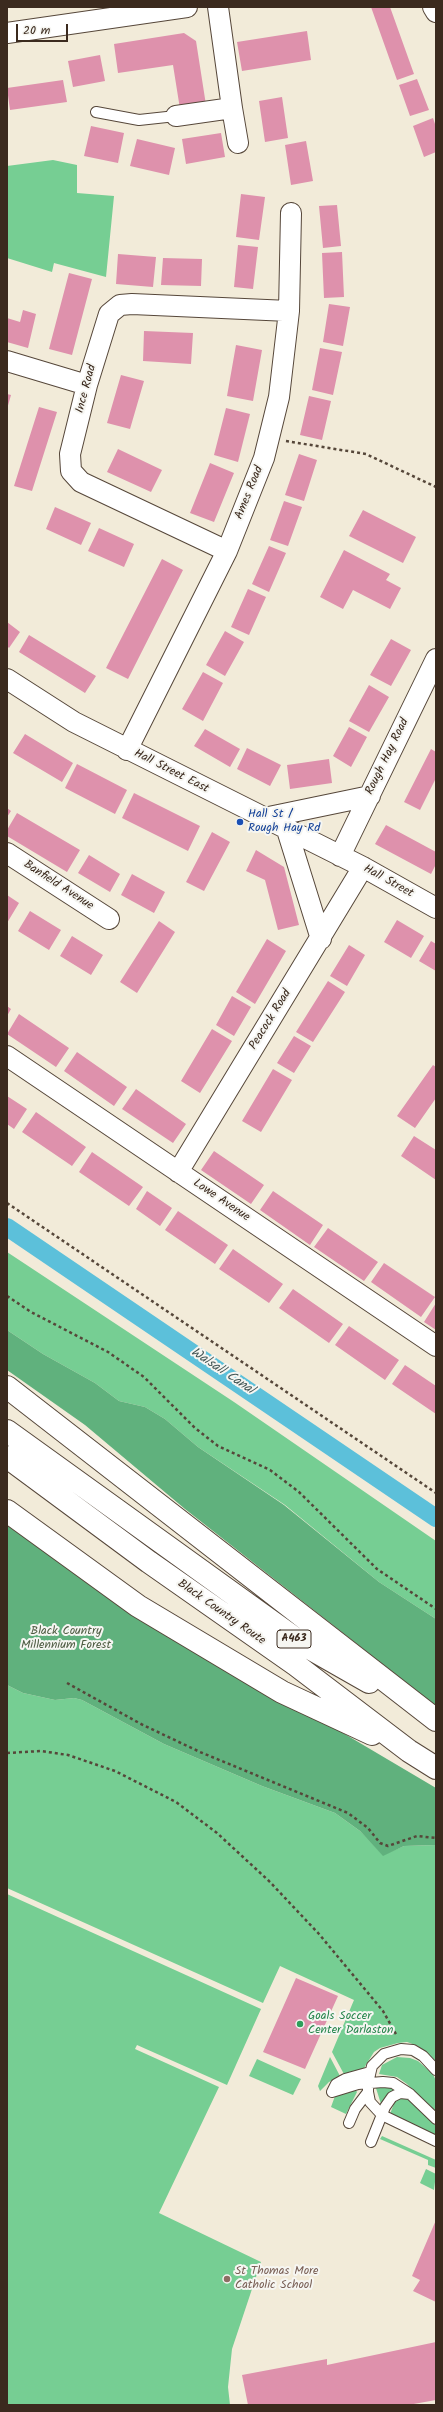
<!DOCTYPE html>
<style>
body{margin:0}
#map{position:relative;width:443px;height:2412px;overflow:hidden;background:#f2ebd9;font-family:Kalam,sans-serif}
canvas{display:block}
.frame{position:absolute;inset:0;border:8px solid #3b2a1e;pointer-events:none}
.scale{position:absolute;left:16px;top:24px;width:52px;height:18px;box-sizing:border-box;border:2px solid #3b2a1e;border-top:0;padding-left:5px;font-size:12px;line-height:14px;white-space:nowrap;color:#3b2a1e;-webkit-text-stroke:3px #f6f6f2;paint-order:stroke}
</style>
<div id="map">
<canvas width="443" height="2412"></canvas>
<div class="frame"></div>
<div class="scale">20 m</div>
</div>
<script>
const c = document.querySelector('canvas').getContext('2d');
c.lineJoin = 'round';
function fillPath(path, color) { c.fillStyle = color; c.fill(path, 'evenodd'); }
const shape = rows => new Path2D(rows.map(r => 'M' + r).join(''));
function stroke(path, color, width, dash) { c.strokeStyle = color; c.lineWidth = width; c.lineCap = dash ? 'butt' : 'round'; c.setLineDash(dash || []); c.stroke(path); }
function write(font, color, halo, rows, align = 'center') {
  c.font = font + ' Kalam,sans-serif'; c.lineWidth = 4; c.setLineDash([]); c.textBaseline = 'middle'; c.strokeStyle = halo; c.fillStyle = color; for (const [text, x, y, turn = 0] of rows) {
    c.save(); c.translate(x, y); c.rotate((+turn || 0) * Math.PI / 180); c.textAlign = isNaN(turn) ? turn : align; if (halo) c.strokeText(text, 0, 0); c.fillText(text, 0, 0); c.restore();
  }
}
fillPath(shape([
 [53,160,77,165,77,193,114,196,106,277,54,263,52,272,7,258,7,166],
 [7,1252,234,1402,436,1541,436,1619,379,1582,285,1505,198,1447,165,1419,145,1407,119,1401,95,1383,43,1354,7,1330],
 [7,1685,23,1693,55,1700,74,1698,82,1700,164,1744,262,1786,335,1813,360,1831,383,1855,404,1846,436,1845,436,2062,418,2046,407,2042,398,2043,380,2048,374,2052,364,2068,345,2076,332,2052,354,2000,280,1966,263,2003,7,1888],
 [7,1894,261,2009,227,2085,137,2045,135,2049,219,2087,159,2213,261,2262,232,2349,228,2387,230,2405,7,2405],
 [330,2057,340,2076,329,2082,320,2091,318,2086],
 [397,2057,410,2058,418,2061,433,2074,436,2081,436,2116,407,2084,397,2077,379,2074,382,2065],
 [257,2059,301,2079,293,2095,249,2076],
 [375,2085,394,2088,394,2090,381,2104],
 [355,2089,357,2092,346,2114,331,2107,335,2096],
 [401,2098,410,2099,436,2126,436,2136,390,2114,395,2101],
 [382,2136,436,2160,436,2168,428,2165,428,2160,380,2139],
 [426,2169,436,2174,434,2190,420,2183]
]), '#76ce93');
fillPath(shape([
 [7,1330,43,1354,95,1383,119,1401,145,1407,165,1419,198,1447,284,1505,379,1582,436,1619,436,1706,185,1509,85,1425,7,1370],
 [7,1525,86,1581,436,1788,436,1845,404,1846,383,1856,360,1831,335,1813,262,1786,164,1744,82,1700,74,1698,55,1700,23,1693,7,1685]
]), '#60b17d');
stroke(shape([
 [7,1227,436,1518]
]), '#5cc0da', 18);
fillPath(shape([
 [371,7,390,7,414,74,397,80],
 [307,31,311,60,242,71,237,42],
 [184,33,196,41,206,105,180,109,173,65,118,73,114,44],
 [100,55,105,81,73,87,68,61],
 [417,79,429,110,410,116,399,85],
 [63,80,67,102,10,110,7,88],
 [282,97,288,138,265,142,259,101],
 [433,118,436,127,436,152,424,157,413,126],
 [91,126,124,133,118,163,84,156],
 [221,133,225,157,186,164,182,139],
 [137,139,175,148,169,175,130,166],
 [306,141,313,181,291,185,285,145],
 [241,194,265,197,259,240,236,237],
 [337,205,341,246,323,248,319,206],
 [238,245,258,247,253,289,234,287],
 [342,252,344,297,324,298,322,253],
 [118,254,156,257,153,287,116,284],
 [163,258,202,259,201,286,161,285],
 [69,273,92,279,72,355,49,349],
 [329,304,350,307,343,346,323,342],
 [23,310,36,314,28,348,7,342,7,318,20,322],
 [144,331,193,333,191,364,143,361],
 [236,345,262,350,253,401,227,396],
 [320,348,342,352,333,395,312,390],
 [121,375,144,381,130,429,107,423],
 [7,394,11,395,7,409],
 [309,396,331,401,322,440,300,435],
 [39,407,57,412,32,491,14,486],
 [226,408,250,414,238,462,214,455],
 [118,449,162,470,151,492,107,472],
 [299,454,317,460,304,501,285,495],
 [210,463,234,473,214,522,190,513],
 [284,501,302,507,288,546,270,540],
 [55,507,91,523,81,545,46,529],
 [363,510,416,537,403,563,349,536],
 [99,528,134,544,124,567,88,551],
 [269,546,286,553,269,592,252,584],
 [344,550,390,574,386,580,401,588,390,609,353,590,343,609,320,597],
 [162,559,183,570,128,679,106,668],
 [248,589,266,597,249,635,231,627],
 [7,622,20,632,9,648,7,646],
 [225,631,244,642,225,676,206,665],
 [29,635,96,676,85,693,19,652],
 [391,639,411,650,391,686,370,675],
 [203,672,223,683,203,721,182,709],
 [369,685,389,697,369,732,349,721],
 [349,727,367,737,351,767,333,756],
 [205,729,240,749,230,767,194,746],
 [25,734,73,763,62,782,13,753],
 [247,748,281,765,270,786,237,769],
 [431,749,436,752,436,778,420,810,404,802],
 [329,759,332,783,290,789,287,765],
 [77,764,127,790,115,814,65,788],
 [134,793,200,826,188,851,122,818],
 [7,808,11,811,7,817],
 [17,813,80,850,67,872,7,836,7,830],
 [386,825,436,852,436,864,431,874,375,844],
 [212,832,230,842,204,891,186,882],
 [256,850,284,867,299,925,278,930,265,880,246,871],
 [89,855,120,874,110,892,78,873],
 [132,874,165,892,154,913,121,895],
 [7,895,19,903,7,923],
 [30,911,61,930,49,950,18,931],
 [397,920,424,936,411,958,384,942],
 [159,921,175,932,137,993,120,982],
 [72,936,103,955,91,975,60,956],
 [267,939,286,951,255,1004,236,992],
 [431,941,436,944,436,971,419,961],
 [349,945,365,955,347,986,330,976],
 [328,981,345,992,313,1042,296,1032],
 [232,996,251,1007,234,1036,216,1025],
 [7,1006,11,1009,7,1016],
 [19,1014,69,1048,56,1067,7,1034],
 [212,1029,232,1041,200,1093,181,1081],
 [294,1036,311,1046,294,1073,277,1063],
 [77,1052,127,1087,114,1106,64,1071],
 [433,1065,436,1067,436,1098,415,1128,397,1116],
 [273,1069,292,1080,261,1132,242,1121],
 [136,1089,186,1124,173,1143,122,1109],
 [7,1096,27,1109,14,1129,7,1124],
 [36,1112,86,1147,72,1166,22,1132],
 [414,1136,436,1150,436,1180,401,1156],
 [214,1151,264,1185,251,1204,201,1170],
 [92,1152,143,1187,129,1206,79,1172],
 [147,1191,172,1208,160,1226,136,1209],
 [273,1191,323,1225,310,1245,260,1210],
 [178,1211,228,1245,215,1264,165,1230],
 [328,1228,378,1262,364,1281,314,1247],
 [233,1249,283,1284,269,1303,219,1269],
 [384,1263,435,1297,421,1317,371,1282],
 [293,1289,343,1324,329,1343,279,1308],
 [436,1303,436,1330,424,1322],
 [349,1326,399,1360,385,1380,335,1345],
 [405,1365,436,1386,436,1414,392,1384],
 [296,1978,338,1996,305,2069,263,2052],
 [436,2220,436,2302,413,2291,420,2280,412,2276],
 [436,2342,436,2400,408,2405,248,2405,242,2375,327,2359,327,2365]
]), '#de91ac');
const service = shape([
 [96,112,139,120,176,116],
 [370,2072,345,2079,336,2084,332,2092,358,2084,383,2082,393,2083,410,2094,436,2119],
 [368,2092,370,2102,382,2115,436,2141],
 [349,2123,355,2109,368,2092,368,2083,372,2066,384,2054,401,2049,413,2050,423,2056,436,2070],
 [371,2142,385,2107,392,2097,400,2093,410,2094]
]);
const minor = shape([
 [218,7,232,108],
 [433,7,436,12],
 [7,33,187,7],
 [176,116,232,108,238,143],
 [7,361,87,385],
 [227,551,81,482,71,471,70,454,87,385,109,314,120,305,132,304,289,311],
 [7,679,74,722,363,867,436,908],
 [127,750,227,551,264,458,279,397,289,311,291,213],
 [264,818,370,796],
 [287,830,321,939],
 [7,853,109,919],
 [340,856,436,659],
 [7,1056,436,1346],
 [178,1172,363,867]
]);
const trunk = shape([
 [7,1387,436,1720],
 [7,1431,304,1645,369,1682],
 [7,1457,149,1562,296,1665,409,1751,436,1768],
 [7,1511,138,1606,282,1692,372,1734]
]);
stroke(service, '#56473a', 12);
stroke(minor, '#56473a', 22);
stroke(trunk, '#56473a', 24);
stroke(shape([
 [286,441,366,454,436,487],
 [7,1203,436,1493],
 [7,1296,31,1312,108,1352,144,1377,195,1428,218,1446,270,1470,299,1492,377,1569,436,1609],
 [67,1683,141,1724,200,1752,348,1813,368,1828,380,1843,388,1846,417,1836,436,1838],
 [7,1753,41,1751,68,1755,115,1771,176,1802,217,1833,269,1881,319,1934,383,2011,397,2036]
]), '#56473a', 2.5, [3, 3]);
stroke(service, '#fff', 10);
stroke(minor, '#fff', 20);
stroke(trunk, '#fff', 22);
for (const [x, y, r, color] of [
 [240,822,4,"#1a4fb4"],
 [300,2024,4,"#2e9e5b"],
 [227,2279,4,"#8d6e63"]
]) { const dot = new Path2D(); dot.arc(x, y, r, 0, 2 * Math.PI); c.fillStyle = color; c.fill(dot); stroke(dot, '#f6f6f2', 1.5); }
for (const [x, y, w] of [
 [294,1639,34]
]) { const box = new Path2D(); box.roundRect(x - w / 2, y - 9, w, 18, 3); c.fillStyle = '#f6f6f2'; c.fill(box); stroke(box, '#3b2a1e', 1); }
write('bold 11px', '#3b2a1e', null, [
 ["A463",294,1639]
]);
write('12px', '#3b2a1e', '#f6f6f2', [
 ["Ince Road",87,389,-75],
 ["Ames Road",250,493,-68],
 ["Rough Hay Road",388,757,-64],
 ["Hall Street East",171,772,27],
 ["Hall Street",388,882,29],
 ["Banfield Avenue",58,886,33],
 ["Peacock Road",271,1020,-58],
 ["Lowe Avenue",221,1201,34],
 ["Black Country Route",221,1613,35]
]);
write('12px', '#164399', '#f6f6f2', [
 ["Hall St /",248,815],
 ["Rough Hay Rd",248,829]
], 'left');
write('12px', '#4d5b41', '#f6f6f2', [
 ["Black Country",66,1632],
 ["Millennium Forest",66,1646]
]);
write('12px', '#27864d', '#f6f6f2', [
 ["Goals Soccer",308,2017],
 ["Center Darlaston",308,2031]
], 'left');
write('12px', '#785e54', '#f6f6f2', [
 ["St Thomas More",235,2272],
 ["Catholic School",235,2286]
], 'left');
write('italic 13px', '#455756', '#f6f6f2', [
 ["Walsall Canal",222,1372,34]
]);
</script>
